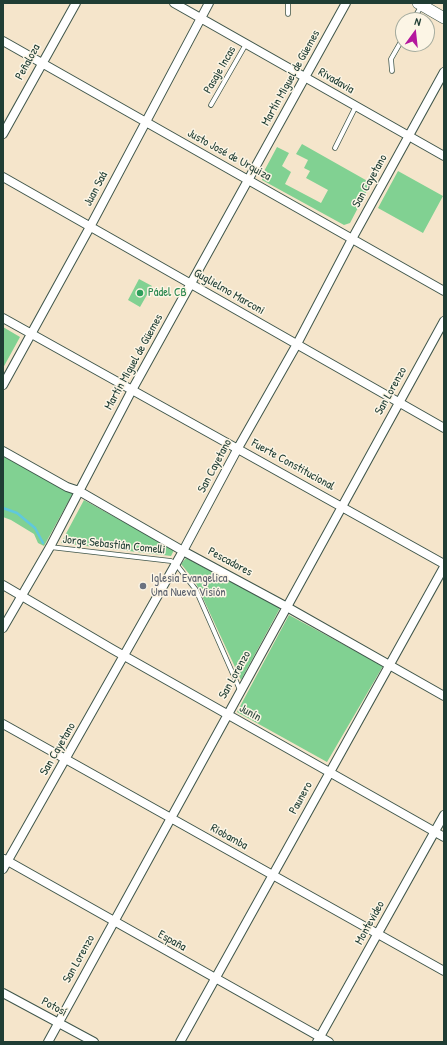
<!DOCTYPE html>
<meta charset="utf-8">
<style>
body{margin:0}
#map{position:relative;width:447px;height:1045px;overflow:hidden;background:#f5e5cb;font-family:"Patrick Hand",sans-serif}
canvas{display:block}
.frame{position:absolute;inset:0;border:4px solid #1f3d34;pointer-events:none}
.north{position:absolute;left:395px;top:12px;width:40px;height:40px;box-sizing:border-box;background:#fcf5e5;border:1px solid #a4ab9e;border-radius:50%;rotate:15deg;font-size:11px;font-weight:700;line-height:16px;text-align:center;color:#1f3d34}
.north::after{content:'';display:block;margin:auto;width:14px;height:18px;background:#b5179e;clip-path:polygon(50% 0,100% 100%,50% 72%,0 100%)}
</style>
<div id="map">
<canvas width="447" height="1045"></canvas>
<div class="frame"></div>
<div class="north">N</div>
</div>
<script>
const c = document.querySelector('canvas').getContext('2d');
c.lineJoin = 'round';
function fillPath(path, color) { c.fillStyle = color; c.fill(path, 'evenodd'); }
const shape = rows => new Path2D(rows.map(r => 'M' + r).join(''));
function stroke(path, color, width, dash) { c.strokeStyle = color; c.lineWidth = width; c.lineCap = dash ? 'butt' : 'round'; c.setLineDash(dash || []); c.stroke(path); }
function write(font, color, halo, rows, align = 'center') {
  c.font = font + ' "Patrick Hand",sans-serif'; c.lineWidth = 3; c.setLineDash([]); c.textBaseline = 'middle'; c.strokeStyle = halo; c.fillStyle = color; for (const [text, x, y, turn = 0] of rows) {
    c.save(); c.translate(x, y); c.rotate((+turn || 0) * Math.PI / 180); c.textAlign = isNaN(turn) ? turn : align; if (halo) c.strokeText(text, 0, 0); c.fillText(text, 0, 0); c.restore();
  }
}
fillPath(shape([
 [302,144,371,183,350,223,344,225,262,180,262,175,277,147,289,153,282,166,291,172,285,184,321,203,328,190,306,178,310,171,304,168,308,160,296,154],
 [398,171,443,196,423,233,378,208],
 [139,279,152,286,140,307,128,300],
 [3,327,20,337,3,368],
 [3,455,73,493,44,546,38,543,34,534,11,520,3,517],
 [84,500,174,550,171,556,61,543],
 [186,558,280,608,241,680,195,581,181,564],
 [289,615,383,666,327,762,237,712]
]), '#81d192');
stroke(shape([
 [3,508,17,513,35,528,43,543]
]), '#60c8dc', 2.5);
const lane = shape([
 [288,14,288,3],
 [413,20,422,5],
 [392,71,391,59,403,38],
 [211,105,246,44],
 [335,148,356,106],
 [50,547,171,561,176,564,196,590,240,690]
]);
const street = shape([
 [174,3,444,156],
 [3,41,444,291],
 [3,134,76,3],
 [3,177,444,428],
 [3,318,444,564],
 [3,385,90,227,209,3],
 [3,451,67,487,79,491,183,551,287,607,444,696],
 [3,585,112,649,444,837],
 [3,628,50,547,132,390,346,3],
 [3,724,444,971],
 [4,859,329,1042],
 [3,869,183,551,238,448,297,344,352,239,444,72],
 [3,993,94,1042],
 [48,1042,444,321],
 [180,1042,444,567],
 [317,1042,444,815]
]);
const secondary = shape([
 [418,3,444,18]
]);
stroke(lane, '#3f564b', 5.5);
stroke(street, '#3f564b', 10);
stroke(secondary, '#3f564b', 12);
stroke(lane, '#fff', 4);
stroke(street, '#fff', 8);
stroke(secondary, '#fff', 11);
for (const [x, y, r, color] of [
 [140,293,4,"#2e9e5b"],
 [143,586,4,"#6b7280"]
]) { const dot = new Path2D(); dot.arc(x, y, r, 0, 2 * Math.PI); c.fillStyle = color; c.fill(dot); stroke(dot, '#fcf5e5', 1.5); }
write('12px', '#1f3d34', '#fcf5e5', [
 ["Peñaloza",28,62,-61],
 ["Pasaje Incas",220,70,-60],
 ["Martín Miguel de Güemes",291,78,-61],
 ["Rivadavia",336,81,30],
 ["Justo José de Urquiza",229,155,29],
 ["San Cayetano",370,181,-61],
 ["Juan Saá",96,189,-62],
 ["Guglielmo Marconi",229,292,30],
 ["Martín Miguel de Güemes",134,362,-61],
 ["San Lorenzo",391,391,-61],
 ["Fuerte Constitucional",293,465,29],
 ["San Cayetano",215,466,-62],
 ["Jorge Sebastián Comelli",114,545,6],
 ["Pescadores",230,562,28],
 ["San Lorenzo",235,675,-61],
 ["Junín",250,713,29],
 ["San Cayetano",58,749,-60],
 ["Paunero",301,798,-61],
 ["Riobamba",229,837,29],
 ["Montevideo",370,923,-61],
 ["España",172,941,29],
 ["San Lorenzo",79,959,-61],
 ["Potosí",54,1007,28]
]);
write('12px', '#27864d', '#fcf5e5', [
 ["Pádel CB",148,293]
], 'left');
write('12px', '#5b616d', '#fcf5e5', [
 ["Iglesia Evangelica",151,579],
 ["Una Nueva Visión",151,593]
], 'left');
</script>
